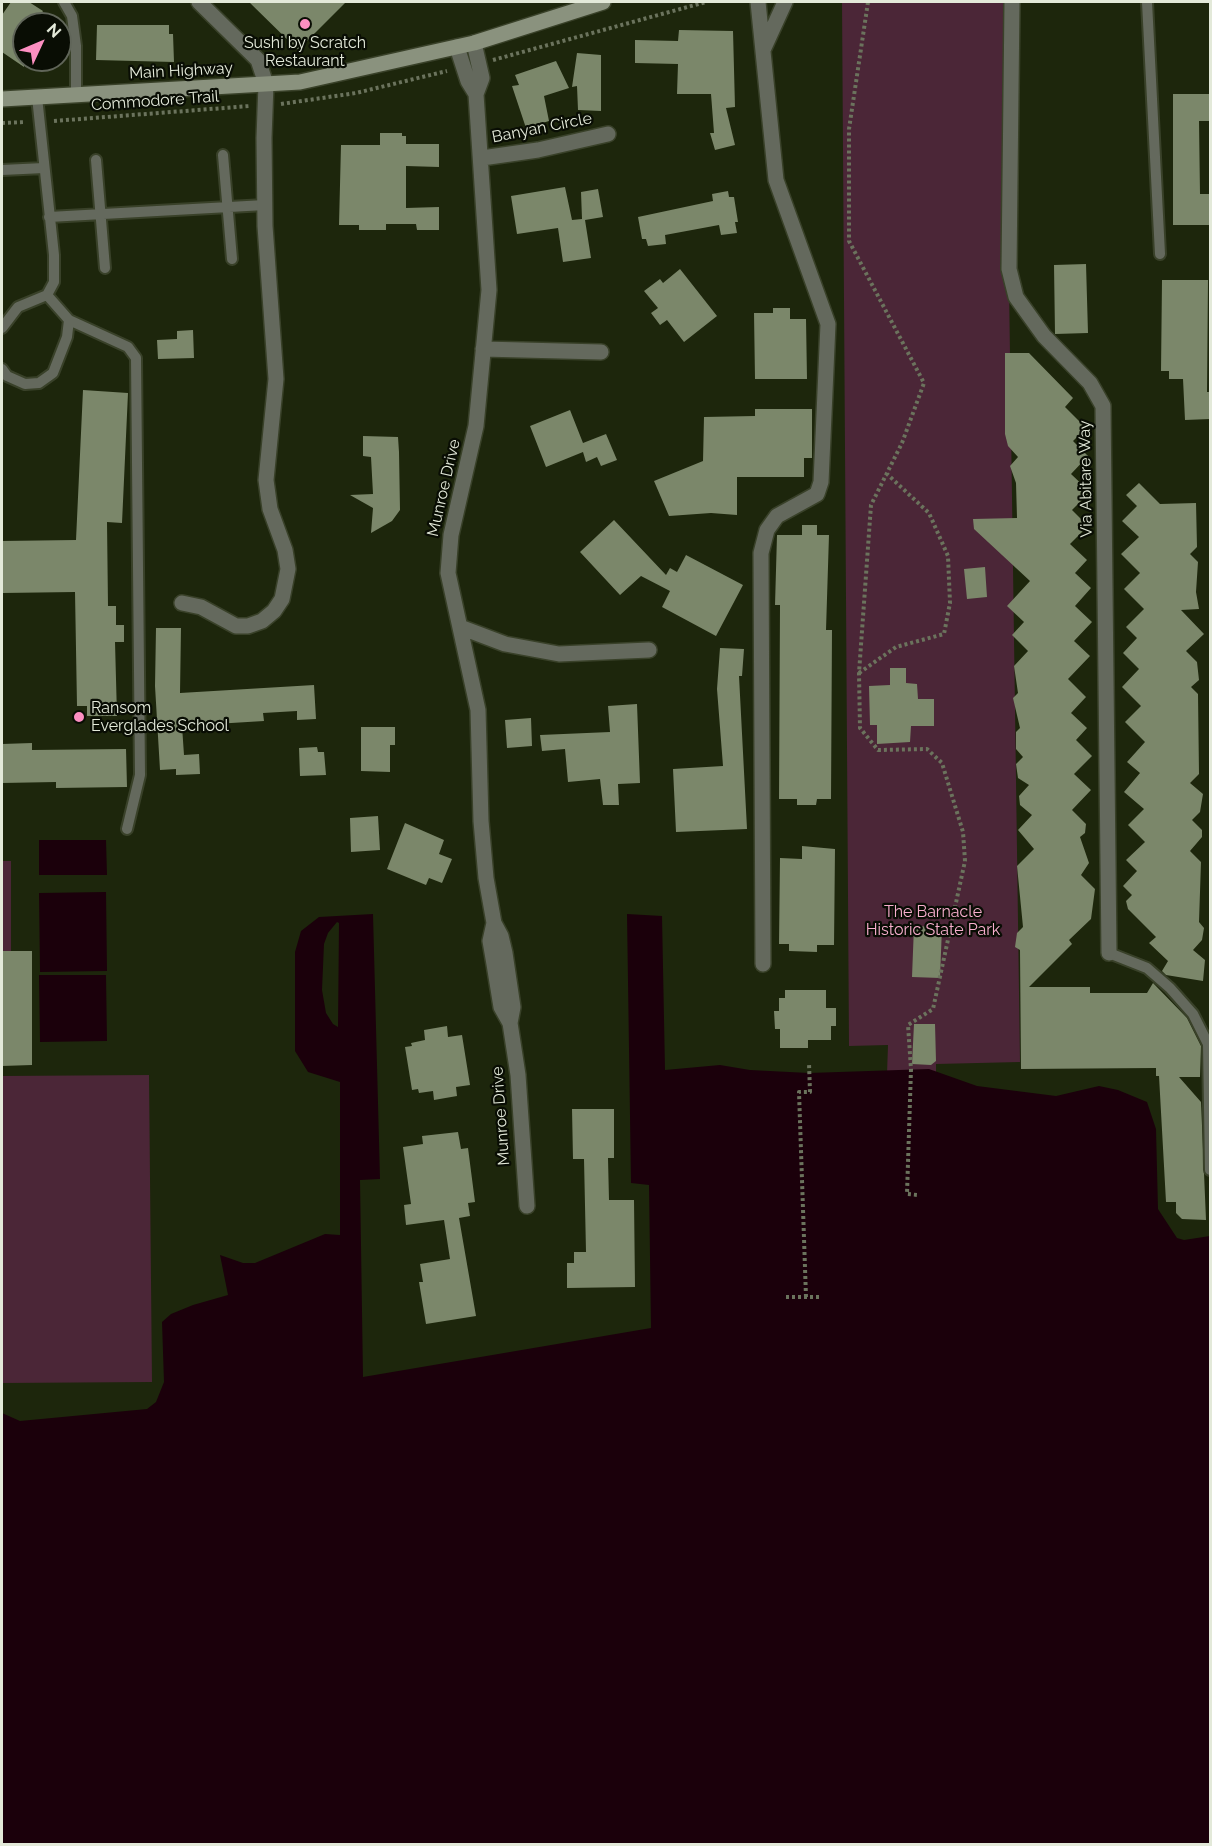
<!DOCTYPE html>
<style>
body{margin:0}
#map{position:relative;width:1212px;height:1846px;overflow:hidden;background:#1d260c;font-family:Raleway,sans-serif}
canvas{display:block}
.frame{position:absolute;inset:0;border:3px solid #e3e9d9;pointer-events:none}
.north{position:absolute;left:12px;top:12px;width:60px;height:60px;box-sizing:border-box;background:#090d04;border:2px solid #606559;border-radius:50%;rotate:46deg;font-size:16px;font-weight:700;line-height:24px;text-align:center;color:#e3e9d9}
.north::after{content:'';display:block;margin:auto;width:21px;height:27px;background:#fc8fc1;clip-path:polygon(50% 0,100% 100%,50% 72%,0 100%)}
</style>
<div id="map">
<canvas width="1212" height="1846"></canvas>
<div class="frame"></div>
<div class="north">N</div>
</div>
<script>
const c = document.querySelector('canvas').getContext('2d');
c.lineJoin = 'round';
function fillPath(path, color) { c.fillStyle = color; c.fill(path, 'evenodd'); }
const shape = rows => new Path2D(rows.map(r => 'M' + r).join(''));
function stroke(path, color, width, dash) { c.strokeStyle = color; c.lineWidth = width; c.lineCap = dash ? 'butt' : 'round'; c.setLineDash(dash || []); c.stroke(path); }
function write(font, color, halo, rows, align = 'center') {
  c.font = font + ' Raleway,sans-serif'; c.lineWidth = 4.5; c.setLineDash([]); c.textBaseline = 'middle'; c.strokeStyle = halo; c.fillStyle = color; for (const [text, x, y, turn = 0] of rows) {
    c.save(); c.translate(x, y); c.rotate((+turn || 0) * Math.PI / 180); c.textAlign = isNaN(turn) ? turn : align; if (halo) c.strokeText(text, 0, 0); c.fillText(text, 0, 0); c.restore();
  }
}
fillPath(shape([
 [842,2,1005,2,1020,1062,936,1064,936,1072,887,1074,888,1045,849,1046],
 [2,861,11,861,11,951,2,951],
 [149,1075,152,1382,2,1383,2,1076]
]), '#4b2637');
fillPath(shape([
 [39,840,106,840,107,875,39,875],
 [106,892,107,971,40,972,39,893],
 [627,914,662,916,665,1070,720,1065,750,1070,809,1073,929,1069,977,1086,1056,1096,1099,1086,1118,1090,1147,1102,1156,1129,1158,1209,1177,1238,1184,1240,1210,1236,1210,1844,2,1844,2,1413,20,1421,147,1409,156,1402,164,1382,162,1322,171,1314,193,1305,228,1295,220,1255,243,1263,255,1263,325,1234,340,1235,340,1082,308,1072,295,1051,295,952,301,931,319,917,373,914,380,1179,360,1180,363,1377,651,1328,649,1185,631,1183],
 [337,922,339,923,338,1027,333,1024,326,1013,322,990,324,944,328,933],
 [39,975,106,975,107,1041,40,1042]
]), '#1b000b');
fillPath(shape([
 [11,2,29,2,43,11,35,24,24,24,24,67,2,52,2,15],
 [249,2,346,2,298,50],
 [97,25,169,25,169,34,173,34,174,62,96,60],
 [679,30,733,31,735,107,726,108,735,145,715,150,710,133,714,133,711,94,677,94,678,64,635,63,635,40,678,41],
 [577,53,601,55,601,111,578,110,577,86,572,87],
 [556,61,569,88,544,96,549,121,526,128,512,86,519,85,515,75],
 [1173,94,1210,94,1210,121,1199,121,1200,194,1210,194,1210,225,1173,225],
 [380,133,402,133,402,136,406,136,406,144,439,144,439,167,406,166,406,208,439,207,439,230,417,230,416,224,386,224,386,230,359,230,359,225,339,225,341,145,380,145],
 [565,187,572,220,582,219,581,192,598,189,603,217,585,220,591,258,563,262,558,228,517,234,511,196],
 [728,191,729,197,734,197,738,222,735,222,737,233,721,235,719,225,665,235,666,244,648,246,646,239,642,239,638,217,713,201,712,194],
 [1086,264,1088,333,1055,334,1054,265],
 [680,269,717,316,684,342,667,320,660,325,651,313,658,308,644,291,660,279,663,283],
 [1162,280,1208,280,1207,392,1210,392,1210,419,1185,420,1183,379,1169,379,1169,371,1161,371],
 [773,308,790,308,790,319,806,319,807,379,755,379,754,313,773,313],
 [193,330,194,358,158,359,157,340,177,339,177,331],
 [1005,353,1029,353,1073,398,1065,407,1086,428,1073,441,1088,456,1071,474,1090,492,1072,510,1088,526,1070,544,1087,560,1075,573,1091,588,1075,606,1092,622,1074,641,1090,656,1068,679,1086,697,1071,713,1087,728,1076,740,1092,756,1074,774,1091,790,1072,810,1086,824,1085,833,1080,837,1089,863,1081,875,1095,889,1091,919,1069,940,1072,944,1029,987,1090,987,1090,993,1147,993,1153,983,1187,1018,1201,1046,1200,1077,1179,1077,1201,1102,1206,1220,1182,1219,1176,1213,1176,1202,1166,1202,1159,1076,1156,1076,1156,1068,1021,1069,1020,950,1015,947,1017,933,1023,927,1017,866,1034,849,1018,830,1032,815,1020,805,1019,796,1029,785,1018,778,1016,764,1023,757,1016,749,1016,732,1020,728,1013,698,1018,693,1014,666,1028,651,1012,635,1024,622,1007,606,1030,581,974,529,973,519,1017,518,1016,483,1010,466,1018,457,1008,446,1005,434],
 [83,390,128,393,122,523,107,522,108,606,116,606,116,625,124,625,124,642,115,642,117,716,87,716,87,706,77,706,75,592,2,593,2,541,76,540],
 [755,409,812,409,812,458,804,458,804,477,737,477,737,515,711,513,669,516,654,481,703,461,704,417,755,416],
 [570,410,583,443,606,434,617,460,601,466,597,457,586,462,583,452,546,467,530,426],
 [363,436,398,437,399,452,400,510,392,521,371,533,373,508,350,495,373,494,371,457,363,456],
 [1139,483,1160,504,1196,503,1197,547,1190,554,1198,562,1196,592,1199,609,1181,610,1204,634,1186,651,1197,662,1199,680,1191,687,1198,694,1199,774,1190,783,1203,794,1200,812,1192,820,1202,830,1202,837,1190,851,1201,862,1199,922,1204,928,1202,940,1193,950,1205,960,1203,981,1166,975,1162,971,1168,961,1149,943,1156,937,1128,909,1126,901,1132,895,1123,886,1137,871,1126,860,1145,842,1128,825,1144,809,1124,792,1140,773,1127,762,1145,742,1125,722,1141,706,1122,687,1139,669,1123,653,1137,638,1126,627,1144,609,1124,589,1140,573,1121,554,1139,537,1122,521,1137,506,1126,495],
 [614,520,666,575,670,568,677,572,686,555,743,585,716,636,662,607,670,591,641,576,620,595,580,552],
 [802,525,817,525,817,535,829,535,826,630,832,630,831,799,817,799,816,805,797,805,797,799,779,799,780,605,775,605,777,535,802,535],
 [985,567,987,597,967,599,964,569],
 [156,628,181,628,180,693,314,685,316,719,297,720,297,711,263,713,264,721,182,726,184,755,199,754,200,774,176,775,176,769,160,770,155,686],
 [720,648,744,649,742,676,739,676,747,829,676,832,673,769,723,766,717,689],
 [890,668,906,668,906,683,917,684,918,699,934,699,934,726,911,726,910,742,877,744,877,725,870,725,869,686,890,685],
 [637,704,640,783,618,784,619,805,603,805,600,779,568,782,565,749,542,751,540,735,610,732,608,706],
 [531,718,532,746,507,748,505,720],
 [361,727,395,727,395,745,390,745,390,772,361,771],
 [32,743,32,750,126,749,127,787,56,788,56,782,2,783,2,744],
 [317,747,318,752,324,752,326,775,300,776,299,748],
 [378,816,380,850,351,852,350,818],
 [405,823,444,840,439,854,452,859,442,883,429,878,426,885,387,869],
 [802,846,835,849,834,945,817,945,817,952,789,951,789,944,779,944,780,858,802,859],
 [914,926,942,927,940,978,912,977],
 [2,951,32,951,32,1065,2,1066],
 [785,990,826,990,826,1008,836,1008,836,1026,831,1026,831,1040,808,1040,808,1048,780,1048,780,1029,775,1029,774,1011,779,1011,779,998,785,998],
 [914,1024,935,1024,936,1061,931,1065,912,1064],
 [447,1026,448,1037,462,1035,470,1085,456,1087,457,1096,434,1100,433,1091,419,1093,418,1089,412,1090,405,1047,412,1046,411,1043,425,1040,424,1030],
 [572,1109,614,1109,614,1158,608,1158,609,1200,634,1200,635,1287,567,1288,567,1263,574,1263,574,1252,586,1252,584,1159,573,1159],
 [458,1132,461,1149,468,1148,475,1202,468,1203,470,1216,459,1218,476,1316,426,1324,419,1282,423,1282,420,1264,450,1259,444,1220,406,1225,404,1205,411,1204,403,1147,423,1144,422,1136]
]), '#7b876a');
const lane = shape([
 [64,2,72,16,76,46,76,95],
 [1147,2,1160,254],
 [223,155,232,259],
 [96,160,105,268],
 [2,170,44,168],
 [49,217,265,205],
 [69,320,128,347,136,358,140,775,127,829],
 [2,328,18,307,47,295,54,282,54,255,37,97],
 [2,369,7,376,25,384,39,383,53,373,67,337,69,320,47,295],
 [1109,953,1147,968,1170,988,1193,1014,1208,1044,1210,1170]
]);
const street = shape([
 [758,2,776,180,828,324,821,482,817,494,777,516,767,530,761,553,763,964],
 [1012,2,1009,269,1016,297,1044,336,1090,383,1103,406,1109,953],
 [474,43,482,78,476,94,489,290,476,426,451,535,448,573,478,710,481,821,486,878,494,923,501,936,505,953,513,1007,510,1023,501,1007,494,964,490,941,494,923],
 [457,47,468,81,476,94],
 [764,48,785,2],
 [482,158,538,150,608,134],
 [483,349,601,352],
 [182,603,201,607,236,626,248,626,262,621,274,611,282,599,288,569,285,550,270,509,266,480,276,379,265,226,264,138,266,84,258,60,199,2],
 [460,627,505,644,559,654,649,650],
 [510,1023,518,1075,527,1206]
]);
const secondary = shape([
 [2,99,300,82,474,43,603,2]
]);
stroke(lane, '#394129', 14);
stroke(street, '#394129', 18);
stroke(secondary, '#394129', 18);
stroke(shape([
 [868,2,849,129,849,241,924,383,902,443,871,505,859,673,860,728,878,750,927,749,942,763,963,832,965,861,933,1009,908,1025,911,1069,907,1194,918,1195],
 [493,60,706,2],
 [281,104,356,93,447,71],
 [54,121,250,106],
 [2,123,26,122],
 [859,673,896,647,944,634,950,603,948,556,929,513,887,474],
 [786,1297,821,1297],
 [806,1297,799,1092,810,1092,809,1063]
]), '#6b735d', 4, [3, 3]);
stroke(lane, '#64695d', 10);
stroke(street, '#64695d', 15);
stroke(secondary, '#8a927e', 15);
for (const [x, y, r, color] of [
 [305,24,6,"#fc8fc1"],
 [79,717,6,"#fc8fc1"]
]) { const dot = new Path2D(); dot.arc(x, y, r, 0, 2 * Math.PI); c.fillStyle = color; c.fill(dot); stroke(dot, '#090d04', 2); }
write('16px', '#e3e9d9', '#090d04', [
 ["Sushi by Scratch",305,43],
 ["Restaurant",305,61],
 ["Ransom",91,708,"left"],
 ["Everglades School",91,726,"left"]
]);
write('16px', '#e3e9d9', '#090d04', [
 ["Main Highway",181,71,-3],
 ["Commodore Trail",155,101,-4],
 ["Banyan Circle",542,128,-11],
 ["Via Abitare Way",1086,479,-91],
 ["Munroe Drive",444,488,-77],
 ["Munroe Drive",501,1116,-94]
]);
write('16px', '#f8aece', '#090d04', [
 ["The Barnacle",933,912],
 ["Historic State Park",933,930]
]);
</script>
